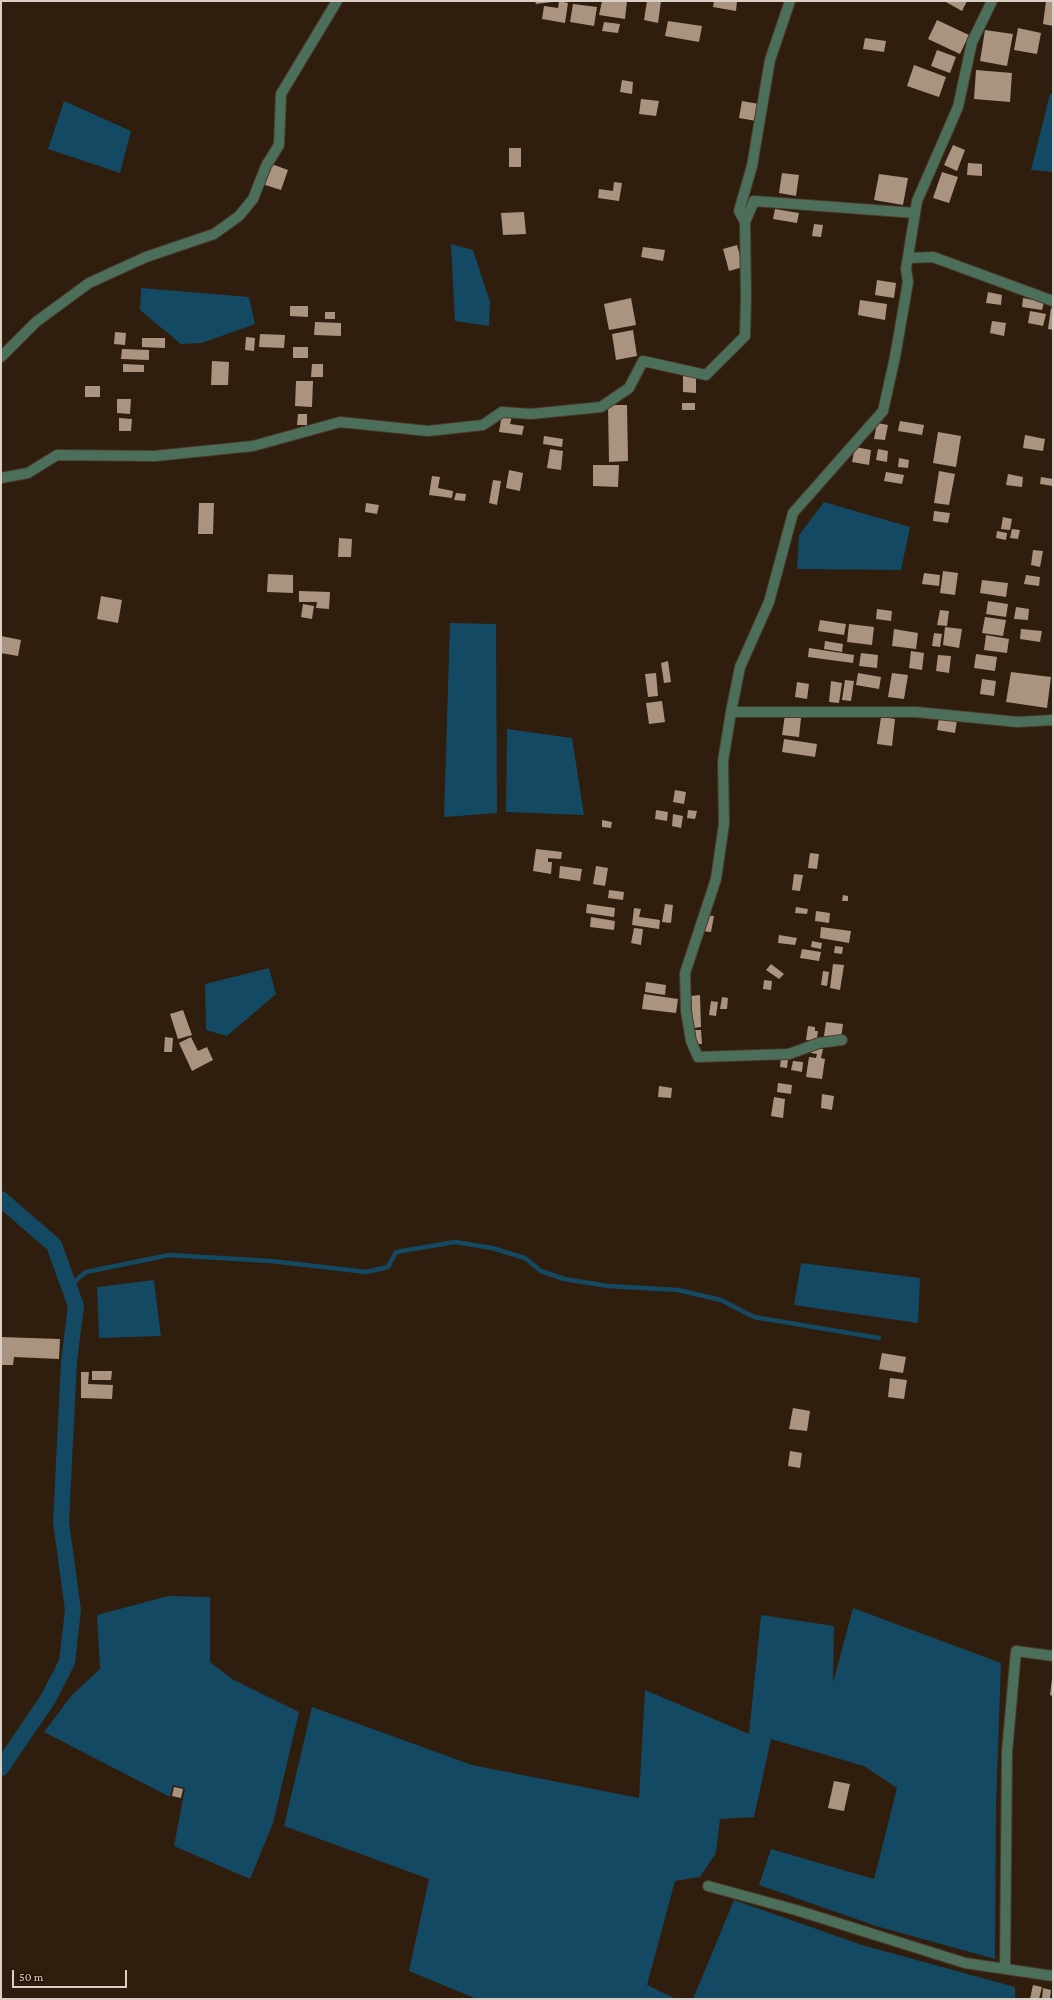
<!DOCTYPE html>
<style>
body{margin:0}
#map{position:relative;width:1054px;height:2000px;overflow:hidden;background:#2f1d0d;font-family:"Crimson Pro",serif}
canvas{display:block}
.frame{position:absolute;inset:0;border:2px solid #dcd0c6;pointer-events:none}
.scale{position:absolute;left:12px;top:1970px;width:115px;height:18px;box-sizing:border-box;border:2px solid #dcd0c6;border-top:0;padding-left:5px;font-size:12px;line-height:14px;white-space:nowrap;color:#dcd0c6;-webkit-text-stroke:3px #251404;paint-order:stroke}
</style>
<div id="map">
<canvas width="1054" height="2000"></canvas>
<div class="frame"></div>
<div class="scale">50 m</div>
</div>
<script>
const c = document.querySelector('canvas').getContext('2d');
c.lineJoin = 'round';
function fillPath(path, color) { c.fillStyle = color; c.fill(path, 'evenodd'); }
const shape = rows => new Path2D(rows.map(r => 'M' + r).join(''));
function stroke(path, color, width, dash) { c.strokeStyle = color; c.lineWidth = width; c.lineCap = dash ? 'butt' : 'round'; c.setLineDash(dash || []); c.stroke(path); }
fillPath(shape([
 [1050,94,1053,94,1053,172,1031,170],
 [64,101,131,131,120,173,48,149],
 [451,244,473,250,490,302,489,326,455,321],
 [141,288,249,297,255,324,202,343,181,344,140,310],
 [824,502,910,527,901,570,797,569,799,535],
 [450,623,496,624,497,813,444,817],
 [507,729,572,738,584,815,506,812],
 [269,968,276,994,227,1036,206,1030,205,984],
 [801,1263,920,1278,918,1323,794,1305],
 [154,1280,161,1336,99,1338,97,1287],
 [168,1596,210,1597,210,1662,232,1679,299,1712,273,1823,250,1879,174,1846,185,1788,173,1785,170,1797,44,1732,72,1695,100,1669,97,1615],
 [853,1608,1001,1663,996,1805,995,1959,876,1926,759,1885,771,1849,874,1879,897,1788,864,1766,771,1739,754,1817,720,1819,716,1853,700,1877,675,1881,647,1985,676,1999,477,1999,409,1971,429,1879,284,1826,312,1707,472,1765,639,1798,645,1690,749,1734,761,1615,834,1626,833,1683],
 [734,1900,862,1945,1015,1987,1015,1999,693,1999]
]), '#144963');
stroke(shape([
 [68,1287,86,1272,169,1255,271,1261,366,1272,388,1267,396,1252,455,1242,492,1248,525,1258,541,1271,564,1279,608,1286,678,1290,721,1300,754,1317,879,1338]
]), '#144963', 4.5);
stroke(shape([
 [1,1199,54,1245,76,1306,69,1361,61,1522,73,1610,67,1662,48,1699,1,1768]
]), '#144963', 16);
fillPath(shape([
 [535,1,552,1,552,2,536,4],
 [559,1,568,3,565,23,542,19,544,6,558,8],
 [602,1,627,1,625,19,599,15],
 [647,1,661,1,658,23,644,20],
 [714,1,737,1,736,11,713,7],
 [944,1,967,1,962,11],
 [1046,1,1053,1,1053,26,1043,24],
 [573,4,597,7,594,26,570,22],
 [937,20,969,35,960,54,928,39],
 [668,21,702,26,699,42,665,36],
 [604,22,620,24,618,33,602,31],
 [1018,28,1041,33,1037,54,1014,50],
 [985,30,1013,34,1007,66,980,61],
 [865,38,886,41,884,52,863,49],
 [937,50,956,57,950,73,931,66],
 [914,65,946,77,939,97,907,86],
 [976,70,1012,73,1010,102,974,99],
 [622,80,633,82,632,94,620,92],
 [641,99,659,101,656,116,639,114],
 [742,101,759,104,756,121,739,118],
 [953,145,965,150,957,171,944,165],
 [509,148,521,148,521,167,509,167],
 [269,163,288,170,281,190,262,184],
 [968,163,982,164,982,176,967,175],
 [942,172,958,177,949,203,933,198],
 [782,173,799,175,796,196,779,193],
 [879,174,908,178,903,205,874,200],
 [614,182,622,183,619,201,598,198,599,189,613,191],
 [775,209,799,213,797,223,773,219],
 [524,212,526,234,503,235,501,213],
 [814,224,823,225,821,237,812,236],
 [737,245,743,267,729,271,723,249],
 [643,247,665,250,663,261,641,257],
 [877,280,896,283,894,298,875,295],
 [988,292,1002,295,1001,305,986,303],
 [631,298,636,325,609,330,604,304],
 [1023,298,1044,302,1042,310,1022,307],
 [860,300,887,304,885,320,858,315],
 [290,306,308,306,308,317,290,316],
 [1051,308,1053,309,1053,330,1048,329],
 [1030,311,1046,314,1043,326,1028,323],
 [325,312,335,312,335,319,325,319],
 [992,321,1006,323,1004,336,990,333],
 [315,322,341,323,341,336,314,335],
 [633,330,637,356,616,360,612,334],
 [115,332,126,333,125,345,114,344],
 [260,334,285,335,284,348,259,347],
 [246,337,255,338,254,351,245,350],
 [142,338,165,338,165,348,142,347],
 [293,347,308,347,308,358,293,358],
 [122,349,149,350,149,360,121,359],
 [212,361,229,362,228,385,211,385],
 [123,364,144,365,144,372,123,372],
 [312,364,323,364,323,377,311,377],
 [683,376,696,377,696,393,683,392],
 [296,381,313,381,312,407,295,406],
 [85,386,100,386,100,397,85,397],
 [117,399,131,399,130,414,117,413],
 [682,403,695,403,695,410,682,410],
 [608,405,627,405,628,461,609,462],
 [298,414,307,414,307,425,297,425],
 [502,414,512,416,510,424,524,426,522,435,499,432],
 [119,418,132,419,131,431,119,431],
 [900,421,924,425,922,435,898,431],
 [877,423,888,425,885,440,874,439],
 [938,432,961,436,956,467,933,463],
 [1025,435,1045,439,1043,451,1023,448],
 [544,436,563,439,562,447,543,444],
 [855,447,871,450,869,465,852,462],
 [550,449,563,451,561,470,547,468],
 [878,449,888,451,887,462,876,460],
 [899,458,909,460,908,468,898,467],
 [593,465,619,465,618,487,593,486],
 [509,470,523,473,520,491,506,488],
 [939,471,955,474,949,505,934,503],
 [886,472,904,475,902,484,884,481],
 [1008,474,1023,477,1022,487,1006,485],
 [432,476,440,477,438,488,453,491,452,498,429,495],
 [1041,477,1053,479,1053,486,1040,484],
 [493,480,501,481,497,505,489,503],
 [456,493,466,494,465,501,454,500],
 [199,503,214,503,213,534,198,534],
 [366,503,379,505,377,514,365,512],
 [934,511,950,513,948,523,933,521],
 [1003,517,1012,519,1010,530,1001,529],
 [1012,529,1020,530,1018,539,1010,538],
 [997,531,1007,533,1006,540,996,538],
 [339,538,352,539,351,557,338,557],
 [1033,550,1043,551,1040,567,1031,565],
 [943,571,958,573,955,595,940,593],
 [924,573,940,575,939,586,922,584],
 [268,574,293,575,293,593,267,592],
 [1026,575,1040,577,1039,586,1024,584],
 [982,580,1008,583,1006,597,980,593],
 [299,591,330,592,329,609,316,608,317,602,299,602],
 [101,596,122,600,118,623,97,619],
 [988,601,1008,604,1006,617,986,614],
 [303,604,314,606,312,619,301,617],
 [1016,607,1029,609,1028,620,1014,619],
 [877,609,892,611,891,621,876,619],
 [940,610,949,611,947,626,937,625],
 [985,617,1006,620,1003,636,982,633],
 [820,620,846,624,844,635,818,631],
 [849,624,874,627,872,645,847,642],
 [945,627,962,629,959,648,943,645],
 [894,629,918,633,916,649,892,646],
 [1021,629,1042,631,1040,642,1020,639],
 [934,633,942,634,940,647,932,646],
 [986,635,1009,639,1007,653,984,650],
 [1,636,21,640,18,656,1,653],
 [825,641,843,644,842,652,824,649],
 [809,648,854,655,853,663,808,657],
 [911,651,924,653,922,670,909,668],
 [861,653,878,655,877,668,859,666],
 [976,654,997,657,995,671,974,668],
 [938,655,951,656,949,673,936,671],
 [668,661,671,682,664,683,661,663],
 [1011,672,1051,677,1047,708,1006,702],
 [656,673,658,696,648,697,645,674],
 [858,673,881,677,879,689,856,685],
 [892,673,908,675,904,699,888,697],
 [982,679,996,681,994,696,980,694],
 [845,680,854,681,851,701,842,700],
 [831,681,842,683,839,703,829,702],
 [797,682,809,684,807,699,795,697],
 [662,701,665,722,649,724,646,703],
 [785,715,801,718,799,737,782,735],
 [881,717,895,719,892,746,877,744],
 [939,718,957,720,955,733,937,730],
 [784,739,817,744,815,757,782,752],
 [675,790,686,792,684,804,673,802],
 [656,810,668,812,667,821,655,819],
 [688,810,697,811,695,819,687,818],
 [673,814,683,816,681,828,672,826],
 [602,820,612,822,611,828,602,827],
 [536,849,562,852,561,859,548,858,548,862,552,862,551,874,533,871],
 [810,853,819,854,817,869,808,868],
 [560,866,582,869,580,881,559,878],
 [596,866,608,868,605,886,593,884],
 [794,874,803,875,800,891,792,890],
 [609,890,624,892,623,900,608,898],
 [843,895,848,896,848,901,842,901],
 [587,904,615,908,614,917,586,913],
 [665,904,673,905,671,923,662,922],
 [796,907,808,909,807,914,795,913],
 [634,908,641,909,639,917,660,920,659,929,632,925],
 [816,911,830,913,829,923,815,921],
 [705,915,714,916,711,932,702,931],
 [591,917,615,921,614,930,590,927],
 [821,927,851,931,849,943,820,938],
 [634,928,643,929,641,945,631,943],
 [779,935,797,938,795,945,778,943],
 [812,941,822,943,821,949,811,947],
 [835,946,843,947,842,954,834,953],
 [802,949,821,952,819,961,800,958],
 [771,964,784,974,779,979,766,970],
 [833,964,844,965,840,990,830,988],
 [823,971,829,972,827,986,821,985],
 [764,980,772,981,771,990,763,989],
 [646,982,666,985,665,995,645,992],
 [644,994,678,999,676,1013,642,1009],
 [700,995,701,1027,693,1028,691,996],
 [722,997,728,998,727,1009,720,1009],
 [711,1001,718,1002,716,1016,709,1015],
 [183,1010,192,1035,178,1039,170,1014],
 [826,1022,843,1024,841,1038,824,1036],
 [808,1026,815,1027,815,1031,818,1031,817,1038,814,1038,813,1041,806,1040],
 [695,1030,701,1030,702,1044,696,1044],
 [165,1037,173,1038,172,1052,164,1052],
 [191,1037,198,1051,207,1047,213,1060,192,1071,179,1043],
 [812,1047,823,1049,821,1058,825,1059,822,1079,806,1077,809,1057,816,1058,817,1054,811,1053],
 [781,1059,788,1060,787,1068,780,1067],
 [793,1061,803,1062,802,1072,791,1070],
 [778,1083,792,1085,791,1094,777,1092],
 [659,1086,672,1088,671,1098,658,1097],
 [822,1094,834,1096,832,1110,821,1108],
 [774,1097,785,1099,783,1118,771,1116],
 [1,1337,60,1339,59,1359,14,1357,13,1365,1,1365],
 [882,1353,906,1357,903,1373,879,1369],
 [92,1371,112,1371,111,1380,92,1380],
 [81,1372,89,1372,88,1384,113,1385,112,1399,81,1398],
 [890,1378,907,1380,904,1399,888,1397],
 [793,1408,810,1411,807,1431,789,1429],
 [790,1451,802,1453,800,1468,788,1466],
 [1052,1679,1053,1679,1053,1696,1050,1695],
 [834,1781,850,1784,844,1811,828,1808],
 [174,1787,183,1789,181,1798,172,1796],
 [1033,1985,1042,1987,1039,1999,1030,1999],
 [1043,1988,1051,1990,1050,1999,1042,1999]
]), '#aa9480');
const minor = shape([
 [992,1,972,42,958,107,917,201,906,269,908,282,895,357,883,411,793,513,769,602,740,667,731,712,916,712,1018,722,1053,720],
 [745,222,739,211,752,166,770,60,790,1],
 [908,258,933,257,1053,301],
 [1,357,36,322,89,283,146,257,214,234,239,216,253,199,266,166,279,145,281,94,337,1],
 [1,478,28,473,57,455,155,456,253,446,340,422,428,431,483,425,502,412,531,414,601,407,629,388,643,361,706,375,745,336,746,297,745,222,754,201,915,213],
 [731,712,723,761,724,824,716,879,685,973,686,1011,691,1041,698,1057,789,1054,819,1043,842,1040],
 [708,1886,796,1910,965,1963,1053,1976],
 [1005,1968,1007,1752,1016,1651,1053,1656]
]);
stroke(minor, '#4b3a2b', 12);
stroke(minor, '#4b6f5a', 10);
</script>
